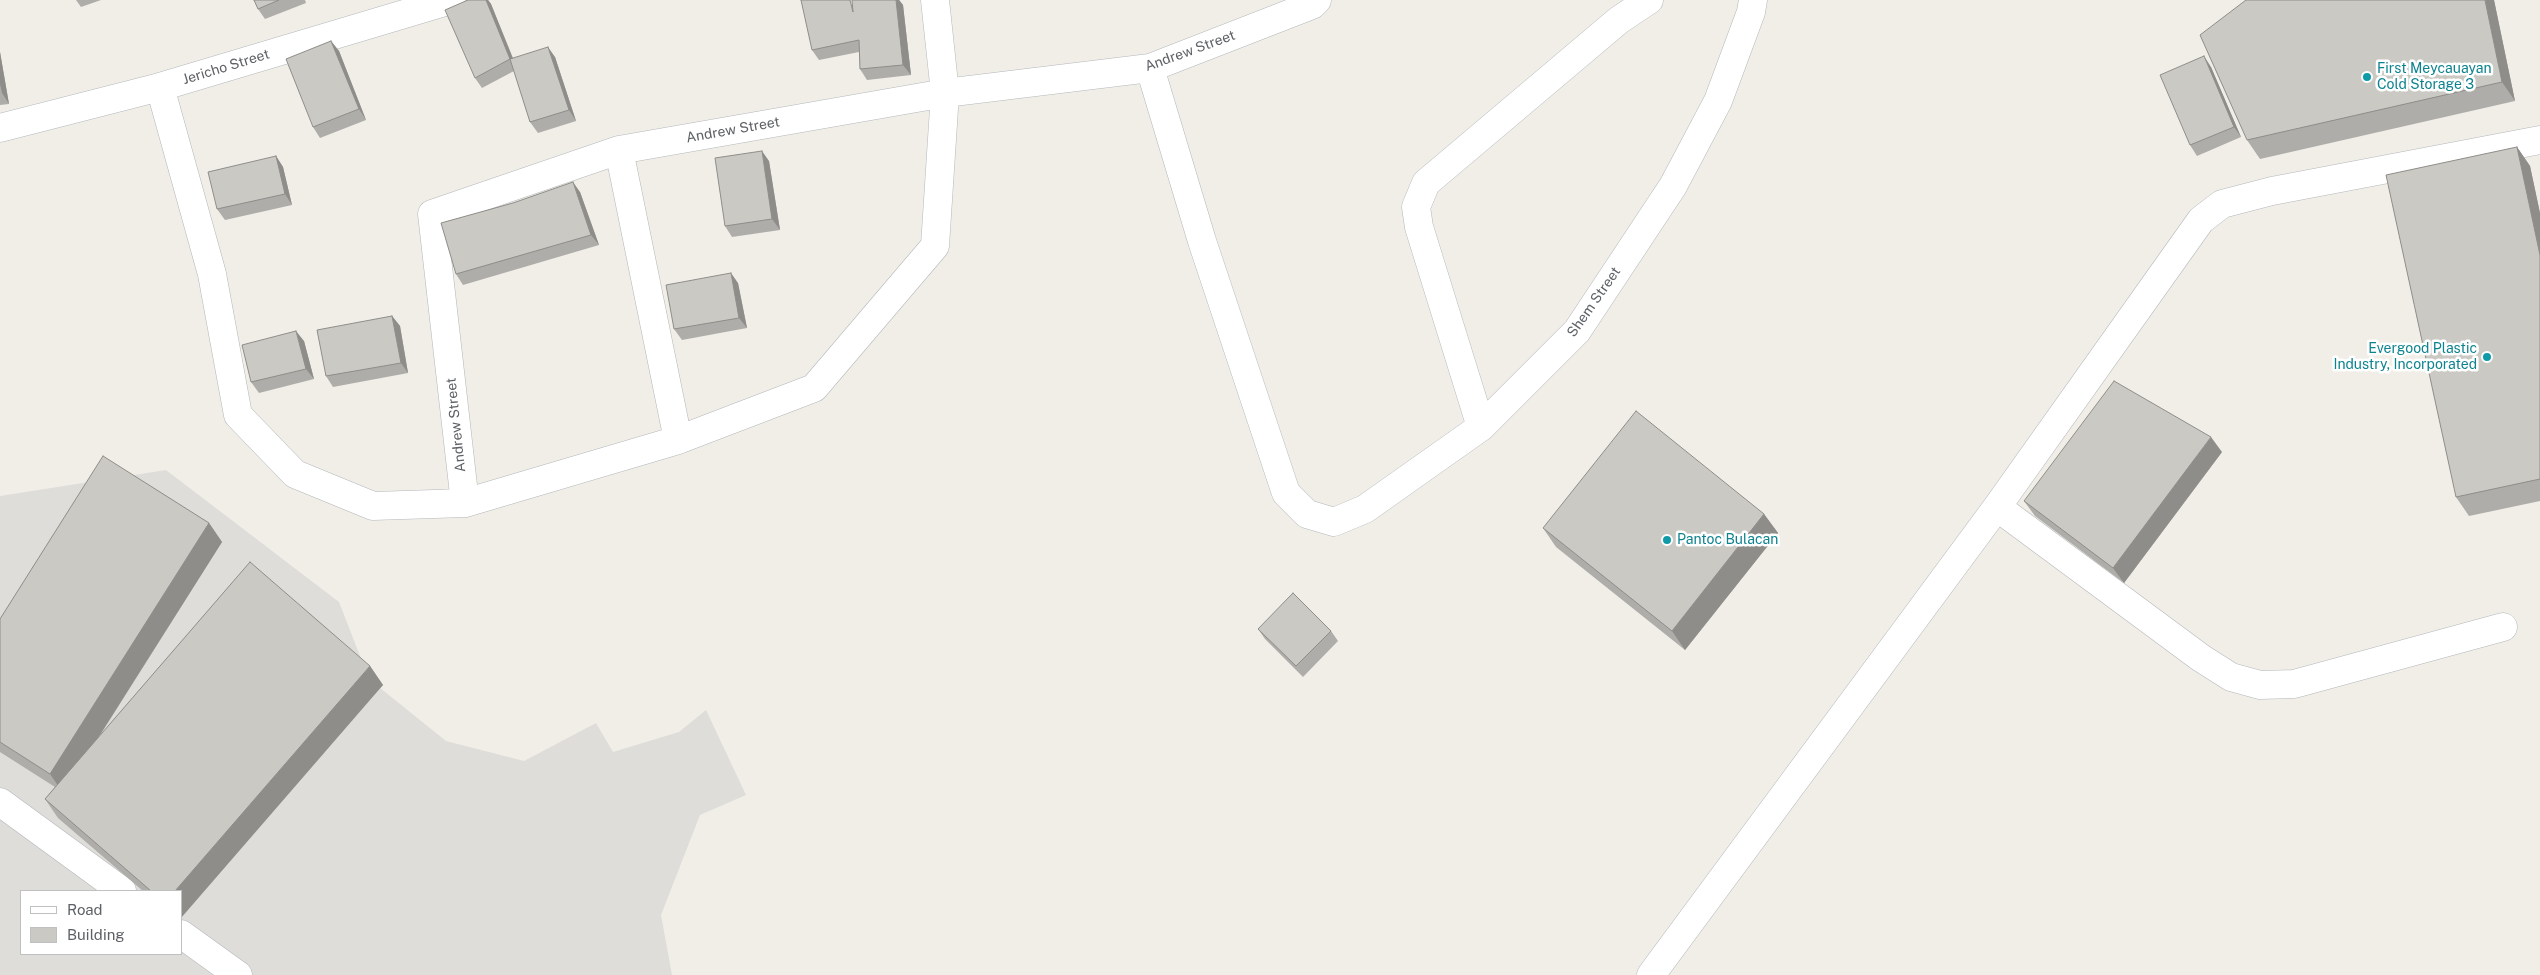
<!DOCTYPE html>
<style>
body{margin:0}
#map{position:relative;width:2540px;height:975px;overflow:hidden;background:#f0eee7;font-family:"Public Sans",sans-serif}
canvas{display:block}
.legend{position:absolute;left:20px;top:890px;width:162px;height:65px;box-sizing:border-box;background:#fff;border:1px solid #bfc0c2;margin:0;padding:6px 9px;list-style:none;font-size:15px;color:#5e6266}
.legend li{display:flex;align-items:center;gap:10px;height:25px}
.legend b{width:25px;border:1px solid #bfc0c2}
</style>
<div id="map">
<canvas width="2540" height="975"></canvas>
<ul class="legend">
<li><b style="height:6px;background:#fff"></b>Road</li>
<li><b style="height:14px;background:#cbc9c4"></b>Building</li>
</ul>
</div>
<script>
const c = document.querySelector('canvas').getContext('2d');
c.lineJoin = 'round';
function fillPath(path, color) { c.fillStyle = color; c.fill(path, 'evenodd'); }
const shape = rows => new Path2D(rows.map(r => 'M' + r).join(''));
function stroke(path, color, width, dash) { c.strokeStyle = color; c.lineWidth = width; c.lineCap = dash ? 'butt' : 'round'; c.setLineDash(dash || []); c.stroke(path); }
function write(font, color, halo, rows, align = 'center') {
  c.font = font + ' "Public Sans",sans-serif'; c.lineWidth = 5; c.setLineDash([]); c.textBaseline = 'middle'; c.strokeStyle = halo; c.fillStyle = color; for (const [text, x, y, turn = 0] of rows) {
    c.save(); c.translate(x, y); c.rotate((+turn || 0) * Math.PI / 180); c.textAlign = isNaN(turn) ? turn : align; if (halo) c.strokeText(text, 0, 0); c.fillText(text, 0, 0); c.restore();
  }
}
fillPath(shape([
 [166,470,339,602,369,679,446,741,524,761,596,723,613,752,679,732,706,710,746,795,700,815,661,915,672,975,0,975,0,496],
 [21,891,181,891,181,954,21,954]
]), '#dfddd9');
const minor = shape([
 [1150,68,1202,241,1286,493,1307,514,1334,522,1365,509,1481,427,1577,331,1673,186,1718,101,1751,12,1753,0],
 [160,87,212,274,238,415,295,474,373,506,465,503,678,440,814,388,935,246,945,93,935,0],
 [0,128,160,87,451,0],
 [619,150,678,440],
 [1481,427,1419,227,1416,207,1426,183,1619,20,1649,0],
 [465,503,432,214,619,150,945,93,1150,68,1312,5,1317,0],
 [1997,507,2201,658,2231,677,2260,685,2294,684,2503,627],
 [0,802,122,891],
 [181,934,238,975],
 [1651,975,1997,507,2201,220,2222,204,2272,191,2540,140]
]);
stroke(minor, '#b4b7bb', 29);
stroke(minor, '#fff', 28);
fillPath(shape([
 [76,0,101,0,81,7],
 [254,0,305,0,306,3,265,19,258,9],
 [468,0,488,0,491,4,513,58,555,57,576,121,538,133,530,122,514,71,482,88,475,78],
 [896,0,899,0,903,5,911,75,867,80,860,69,859,52,819,60,812,50],
 [2494,0,2515,101,2260,159,2247,140],
 [331,41,339,51,366,120,320,138,313,127],
 [0,52,9,104,0,105],
 [2211,67,2241,137,2197,156,2190,145],
 [2517,147,2530,166,2540,213,2540,501,2469,516,2456,497],
 [276,156,283,167,292,205,225,220,217,209],
 [769,161,780,230,732,237,725,226],
 [580,192,599,245,463,285,456,274],
 [738,283,747,328,682,340,674,329],
 [392,316,400,326,408,373,333,387,326,376],
 [304,341,314,379,259,393,251,382],
 [2222,452,2124,583,2035,516,2024,501],
 [1764,514,1778,533,1685,650,1556,547,1543,528],
 [209,523,222,542,99,737,370,666,383,685,181,891,143,891,58,818,45,799,55,787,0,752,0,619],
 [1258,629,1331,631,1338,641,1303,677,1265,639]
]), '#afada9');
fillPath(shape([
 [486,0,488,0,491,4,517,69,510,59],
 [896,0,899,0,903,5,911,75,903,65],
 [2485,0,2494,0,2515,101,2502,82],
 [331,41,339,51,366,120,359,109],
 [548,47,555,57,576,121,569,110],
 [0,52,9,104,2,93,0,84],
 [2204,56,2211,67,2241,137,2234,127],
 [2517,147,2530,166,2540,213,2540,255],
 [762,151,769,161,780,230,772,219],
 [276,156,283,167,292,205,285,194],
 [573,182,580,192,599,245,591,235],
 [731,273,738,283,747,328,739,318],
 [392,316,400,326,408,373,401,363],
 [296,331,304,341,314,379,306,369],
 [2211,437,2222,452,2124,583,2113,568],
 [1764,514,1778,533,1685,650,1672,631],
 [209,523,222,542,63,793,50,774],
 [370,666,383,685,181,918,181,891,175,891]
]), '#8e8d89');
const building = shape([
 [254,0,279,0,258,9,254,0],
 [468,0,486,0,510,59,475,78,445,10,468,0],
 [801,0,850,0,853,12,852,0,896,0,903,65,860,69,859,40,812,50,801,0],
 [2246,0,2485,0,2502,82,2247,140,2200,35,2246,0],
 [331,41,359,109,313,127,286,59,331,41],
 [548,47,569,110,530,122,510,59,548,47],
 [2204,56,2234,127,2190,145,2160,75,2204,56],
 [2517,147,2540,255,2540,479,2456,497,2386,175,2517,147],
 [762,151,772,219,725,226,715,158,762,151],
 [276,156,285,194,217,209,208,172,276,156],
 [573,182,591,235,456,274,441,223,513,203,573,182],
 [731,273,739,318,674,329,666,285,731,273],
 [392,316,401,363,326,376,317,330,392,316],
 [296,331,306,369,251,382,242,345,296,331],
 [2114,381,2211,437,2113,568,2024,501,2114,381],
 [1636,411,1764,514,1672,631,1543,528,1636,411],
 [103,456,209,523,50,774,0,742,0,619,103,456],
 [250,562,370,666,175,891,151,891,45,799,250,562],
 [1293,593,1331,631,1296,666,1258,629,1293,593]
]);
fillPath(building, '#cbc9c4');
stroke(building, '#8e8d89', 1);
for (const [x, y, r, color] of [
 [2367,77,5,"#0f9aa8"],
 [2487,357,5,"#0f9aa8"],
 [1667,540,5,"#0f9aa8"]
]) { const dot = new Path2D(); dot.arc(x, y, r, 0, 2 * Math.PI); c.fillStyle = color; c.fill(dot); stroke(dot, '#fff', 2); }
write('14px', '#5e6266', '#fff', [
 ["Andrew Street",1190,51,-20],
 ["Jericho Street",226,67,-17],
 ["Andrew Street",733,130,-10],
 ["Shem Street",1594,302,-55],
 ["Andrew Street",456,425,-96]
]);
write('14px', '#0d838f', '#fff', [
 ["First Meycauayan",2377,69],
 ["Cold Storage 3",2377,85],
 ["Evergood Plastic",2477,349,"right"],
 ["Industry, Incorporated",2477,365,"right"],
 ["Pantoc Bulacan",1677,540]
], 'left');
</script>
